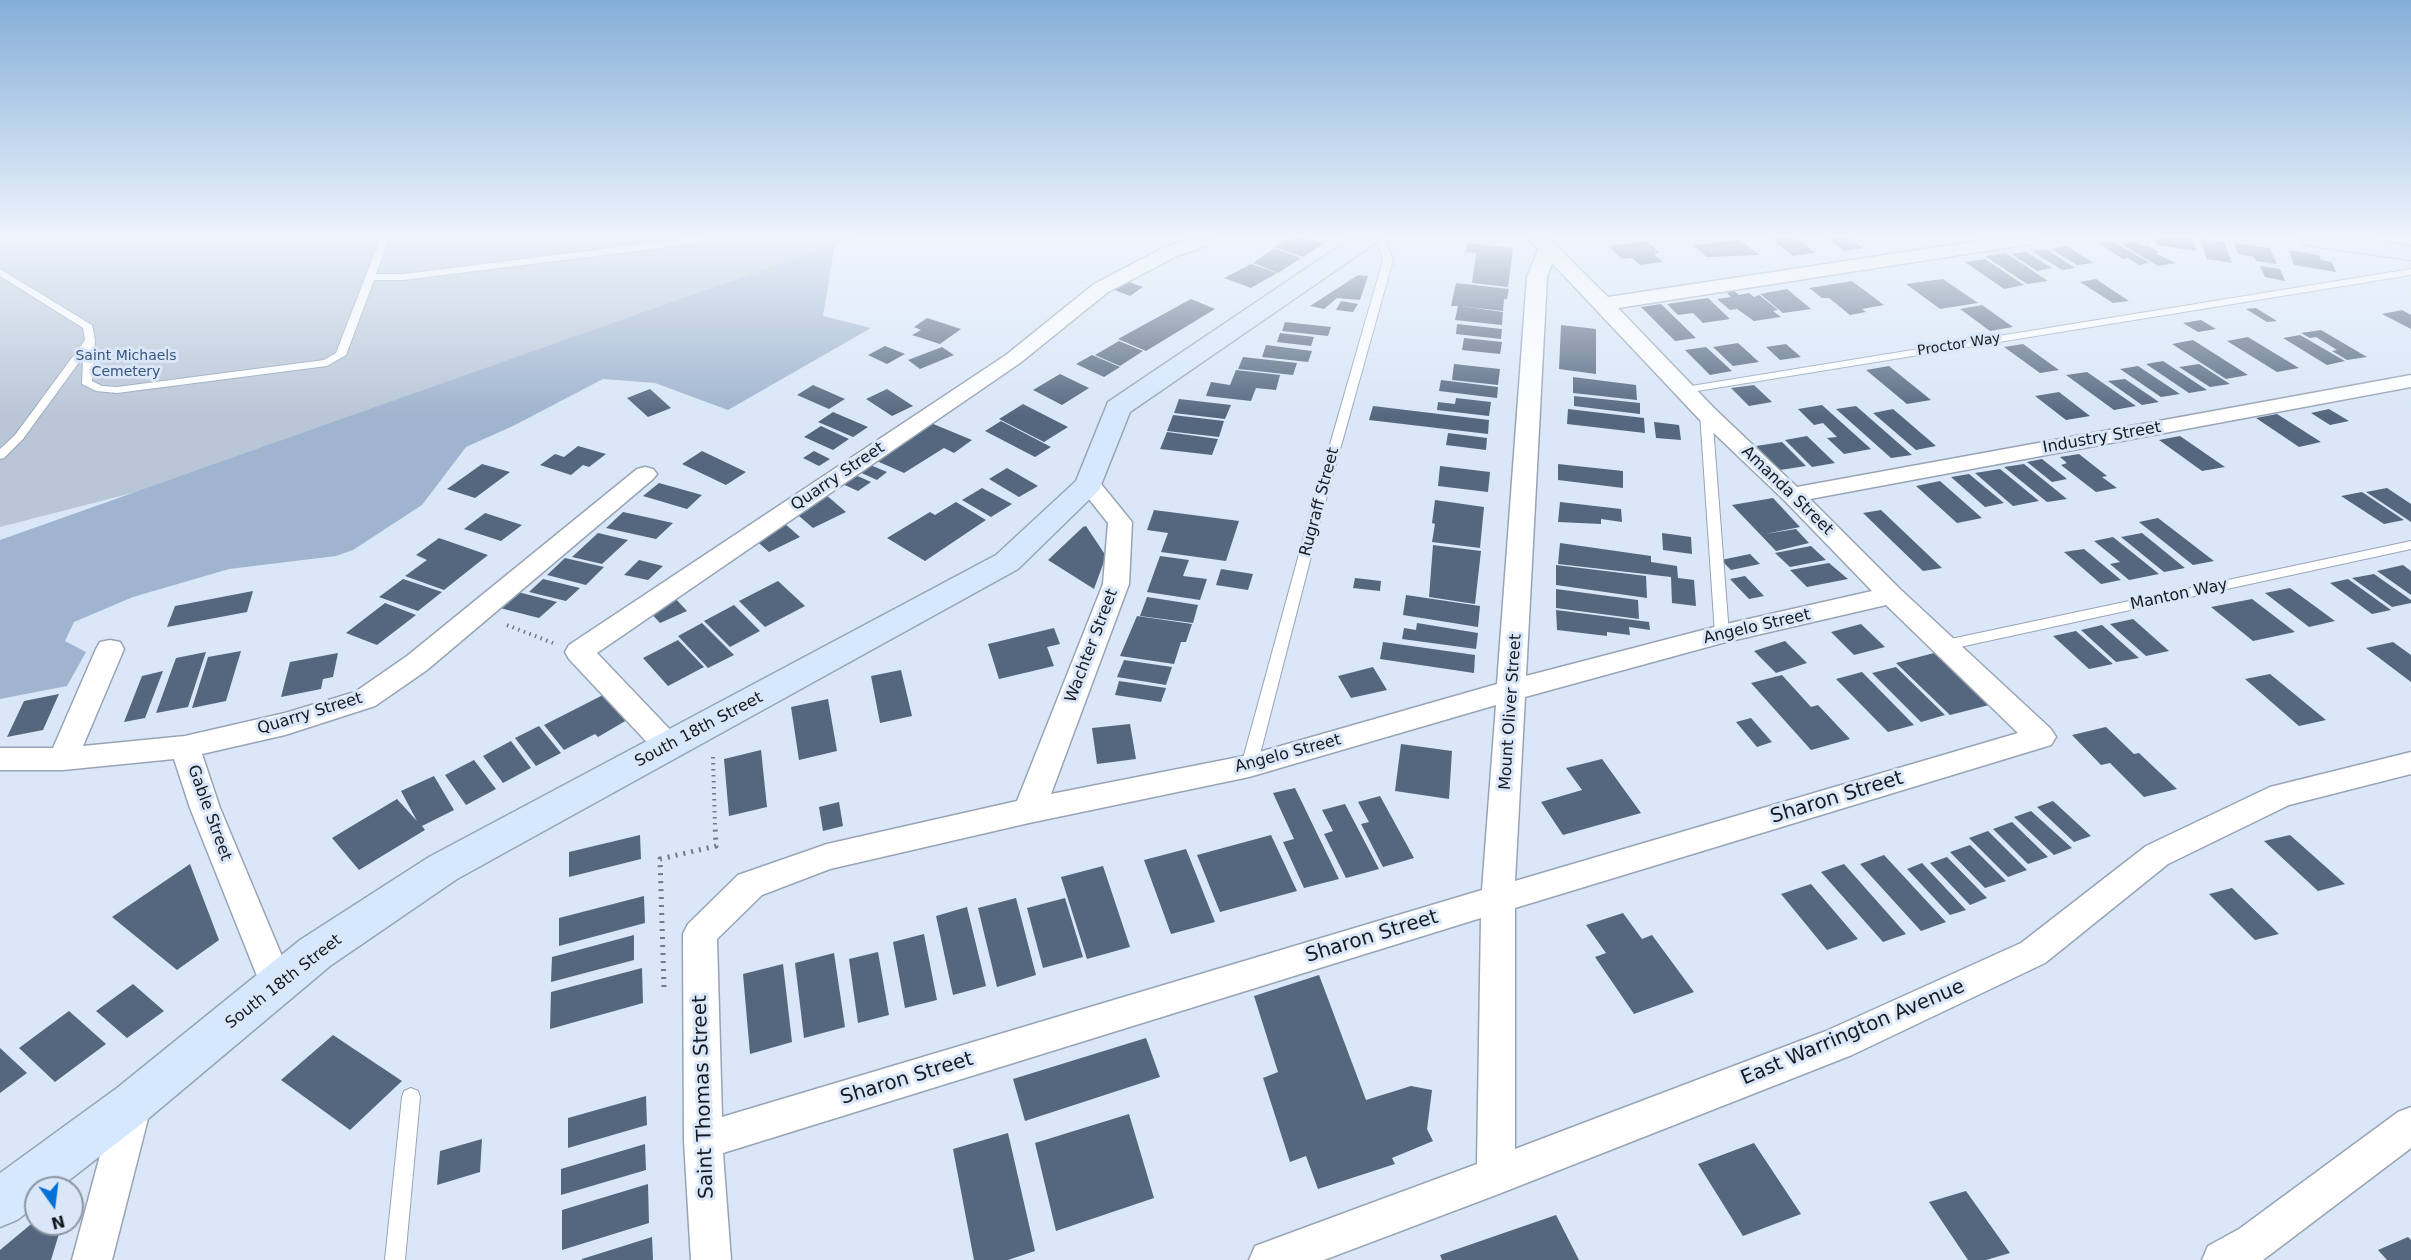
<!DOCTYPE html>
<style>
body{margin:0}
#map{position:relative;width:2411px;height:1260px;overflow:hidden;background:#d9e7f8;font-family:"DejaVu Sans",sans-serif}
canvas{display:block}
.north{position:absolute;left:24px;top:1176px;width:60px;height:60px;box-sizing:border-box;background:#d9e7f8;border:2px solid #8b95a2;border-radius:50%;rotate:166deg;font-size:16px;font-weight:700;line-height:24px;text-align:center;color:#161b21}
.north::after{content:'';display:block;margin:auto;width:21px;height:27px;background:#0270d8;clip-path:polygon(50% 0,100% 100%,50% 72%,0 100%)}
</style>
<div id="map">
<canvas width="2411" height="1260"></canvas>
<div class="north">N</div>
</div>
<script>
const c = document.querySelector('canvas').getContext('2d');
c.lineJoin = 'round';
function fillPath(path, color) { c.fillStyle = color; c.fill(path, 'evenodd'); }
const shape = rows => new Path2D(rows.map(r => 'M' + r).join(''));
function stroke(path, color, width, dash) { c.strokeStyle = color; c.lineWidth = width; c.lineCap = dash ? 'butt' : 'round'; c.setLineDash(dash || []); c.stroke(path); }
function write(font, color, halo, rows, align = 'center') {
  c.font = font + ' "DejaVu Sans",sans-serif'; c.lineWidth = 6; c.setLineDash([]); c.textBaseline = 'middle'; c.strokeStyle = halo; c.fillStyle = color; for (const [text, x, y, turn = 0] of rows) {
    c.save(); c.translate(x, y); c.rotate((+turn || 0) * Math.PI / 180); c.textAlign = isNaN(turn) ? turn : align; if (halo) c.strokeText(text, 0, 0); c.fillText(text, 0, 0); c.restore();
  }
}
fillPath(shape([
 [0,239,867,239,835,244,140,491,0,527]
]), '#b8c6d7');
fillPath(shape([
 [835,244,823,316,871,328,728,410,655,383,603,379,513,426,466,447,422,505,353,550,336,556,229,569,133,597,74,622,65,641,86,652,67,686,0,699,0,540]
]), '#9fb4ce');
fillPath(shape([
 [1291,239,1310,239,1323,244,1303,257,1274,247],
 [1772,239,1798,239,1815,253,1793,256],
 [1828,239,1851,239,1863,248,1844,251],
 [2155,239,2192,239,2197,251,2157,245],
 [2200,239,2224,242,2232,263,2207,259],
 [1740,240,1759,255,1707,257,1693,245],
 [1647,241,1660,253,1654,254,1663,262,1640,265,1632,258,1622,259,1608,246],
 [2112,241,2150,263,2139,265,2128,258,2123,259,2098,243],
 [2136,242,2143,246,2148,245,2159,252,2155,253,2176,263,2158,266,2121,244],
 [1467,243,1513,248,1508,287,1472,283,1476,253,1466,252],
 [2234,243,2270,248,2277,264,2256,261,2254,257,2238,254],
 [2067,246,2094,263,2077,265,2051,249],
 [1274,248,1301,258,1278,273,1253,263],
 [2046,249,2075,268,2062,270,2032,251],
 [2289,250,2319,255,2321,260,2332,262,2336,272,2294,265],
 [2026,252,2052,268,2037,271,2011,254],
 [2006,253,2048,281,2027,284,1985,256],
 [1985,259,2024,285,2004,289,1965,262],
 [1251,264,1277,273,1251,288,1224,278],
 [2260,266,2280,269,2285,281,2265,277],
 [1358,275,1368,276,1360,300,1337,298,1324,309,1310,306],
 [1943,279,1978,303,1940,309,1906,284],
 [2096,279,2129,301,2113,303,2080,282],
 [1126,281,1143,287,1130,296,1112,289],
 [1852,281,1884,305,1862,309,1866,312,1850,315,1829,298,1822,298,1809,288],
 [1456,283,1509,289,1507,299,1504,299,1503,311,1460,306,1503,312,1502,325,1455,320,1458,306,1451,306],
 [1787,289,1811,309,1783,313,1760,294],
 [1734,291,1739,295,1749,293,1754,297,1759,295,1778,310,1773,311,1781,317,1754,321,1737,309,1730,310,1717,299,1731,297,1727,293],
 [1708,298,1730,319,1703,323,1693,313,1678,315,1667,304],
 [1191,299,1215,309,1146,351,1118,339],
 [1341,301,1358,304,1353,312,1336,310],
 [1661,304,1696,338,1675,341,1641,307],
 [1982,305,2013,327,1990,331,1960,309],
 [2256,308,2277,321,2267,322,2246,309],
 [2402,310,2411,315,2411,329,2382,314],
 [927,318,961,329,940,344,912,335,921,330,914,327],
 [2201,320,2216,329,2198,332,2183,323],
 [1285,322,1331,327,1328,336,1282,331],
 [1457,324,1502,329,1501,339,1456,334],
 [1561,325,1596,329,1596,374,1559,369],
 [2321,330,2367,357,2347,360,2332,351,2337,350,2316,337,2310,338,2301,333],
 [1280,333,1314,337,1311,346,1277,342],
 [2300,335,2345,361,2327,365,2283,338],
 [2248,337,2299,368,2277,372,2227,341],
 [1464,338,1502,342,1500,354,1462,350],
 [2193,340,2248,375,2226,379,2172,344],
 [1119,341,1143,351,1120,366,1095,355],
 [1738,343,1759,362,1733,366,1713,347],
 [1786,344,1801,357,1780,360,1766,347],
 [2023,344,2059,370,2040,373,2004,347],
 [1266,345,1312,351,1308,362,1262,357],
 [885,346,905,354,887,364,868,355],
 [942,347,954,355,920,369,908,360],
 [1706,347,1732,371,1710,375,1685,350],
 [1092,355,1120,367,1104,377,1076,364],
 [1243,357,1297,363,1293,375,1238,369],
 [2163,361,2207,390,2189,393,2146,364],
 [1454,364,1500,369,1498,385,1452,380],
 [2199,364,2230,384,2210,387,2179,367],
 [1889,366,1931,400,1907,404,1866,370],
 [2138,366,2180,394,2161,397,2120,369],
 [1236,370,1280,375,1276,390,1256,388,1251,401,1206,396,1211,382,1230,385],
 [2087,372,2136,406,2114,410,2066,375],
 [1060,374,1089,388,1062,405,1033,390],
 [1573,377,1636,385,1637,400,1573,393],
 [2125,379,2159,402,2142,405,2108,381],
 [1441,380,1498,387,1497,398,1439,391],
 [813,385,845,399,829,409,797,395],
 [1754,385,1772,402,1749,406,1731,388],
 [650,389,671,408,648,417,627,398],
 [887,389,913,406,892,416,866,399],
 [2059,392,2090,416,2066,420,2035,396],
 [1574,396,1640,403,1640,414,1574,406],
 [1456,398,1491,402,1489,416,1437,410,1438,402,1455,404],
 [1179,399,1231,405,1225,419,1174,413],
 [1023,404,1068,427,1044,442,999,419],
 [1822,405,1871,449,1844,454,1827,438,1837,437,1823,423,1814,425,1798,409],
 [1373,406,1489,420,1488,434,1369,420],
 [1856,406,1912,455,1891,458,1836,409],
 [1568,409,1644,418,1645,433,1567,424],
 [1893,409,1936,446,1916,450,1873,413],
 [2329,409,2349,421,2330,425,2311,413],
 [833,412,868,427,853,437,818,422],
 [2277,414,2321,442,2299,447,2256,418],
 [1173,415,1224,421,1219,437,1167,431],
 [926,421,972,440,954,453,944,448,904,473,870,458],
 [1001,421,1051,447,1035,457,985,431],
 [1654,422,1679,425,1681,440,1656,438],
 [821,426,849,439,833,450,804,437],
 [1167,432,1218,439,1212,455,1160,449],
 [1448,433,1487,438,1486,450,1446,445],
 [1807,436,1835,463,1812,467,1785,440],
 [2180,436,2225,467,2202,471,2159,440],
 [1782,442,1806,466,1780,470,1756,446],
 [578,446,606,454,589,467,583,465,571,475,540,465,555,454,564,457],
 [702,451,746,472,726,485,682,464],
 [814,451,830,459,819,466,803,458],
 [2079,454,2107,476,2102,477,2117,488,2096,492,2061,465,2067,463,2060,457],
 [2042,459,2067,479,2052,482,2027,462],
 [482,464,510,472,475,498,447,489],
 [868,464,887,472,877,480,857,471],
 [1558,464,1623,471,1623,488,1558,480],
 [2024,464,2067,499,2047,502,2004,467],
 [1440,466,1490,472,1488,492,1438,486],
 [1007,468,1038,486,1019,497,989,479],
 [2000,469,2039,501,2013,506,1975,473],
 [851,473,871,482,858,491,838,482],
 [1969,474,2004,503,1985,507,1951,477],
 [1940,481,1982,518,1957,523,1916,486],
 [659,483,702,495,687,509,643,496],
 [982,488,1012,504,991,517,962,500],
 [2387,488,2411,504,2411,522,2366,492],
 [2362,492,2404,520,2384,524,2341,496],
 [825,494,846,512,813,528,792,510],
 [1773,498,1800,527,1765,534,1796,529,1809,543,1776,551,1732,505],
 [1435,500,1484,507,1480,548,1432,542,1435,524,1432,523],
 [956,502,986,520,925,561,887,538,930,512,935,515],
 [1560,502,1621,509,1622,522,1601,519,1601,524,1558,522],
 [1154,510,1239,521,1226,561,1161,552,1168,533,1147,530],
 [1881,510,1942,568,1923,571,1863,513],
 [623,512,673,523,656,539,606,528],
 [485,513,522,525,501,541,464,529],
 [2158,518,2214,561,2193,565,2139,522],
 [783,522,800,537,769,552,752,537],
 [1086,526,1106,556,1094,589,1048,560,1083,527],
 [598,533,628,540,602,564,572,557],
 [1662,533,1691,537,1692,554,1663,550],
 [2142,533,2185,568,2164,572,2121,537],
 [2113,537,2159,574,2129,580,2110,564,2120,562,2094,541],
 [439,538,488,555,444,590,405,576,427,560,416,555],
 [1560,543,1651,556,1651,562,1677,566,1678,578,1694,580,1696,606,1672,603,1671,577,1558,564],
 [1433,545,1481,551,1475,604,1429,597],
 [1811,546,1826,560,1790,567,1775,553],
 [2084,549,2121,580,2101,584,2064,552],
 [1750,554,1760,564,1731,570,1721,560],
 [1160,556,1189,560,1183,576,1207,579,1200,600,1147,592],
 [565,558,604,567,586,585,547,575],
 [639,560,663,566,648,580,624,575],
 [1829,563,1848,579,1807,587,1790,570],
 [1556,565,1646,576,1647,598,1556,585],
 [2403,565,2411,571,2411,595,2377,571],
 [1221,569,1253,574,1248,590,1216,585],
 [2374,574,2411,600,2411,603,2392,607,2352,578],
 [1745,576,1764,596,1749,599,1730,579],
 [1355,578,1381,581,1380,591,1353,588],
 [403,579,442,592,418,611,379,597],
 [543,579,580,588,566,601,529,592],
 [2348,579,2391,610,2372,614,2330,583],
 [778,581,805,606,765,627,739,601],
 [2290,588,2335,621,2309,627,2265,593],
 [1556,589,1638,600,1639,619,1556,608],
 [253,591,247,612,167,627,175,606],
 [518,592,557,602,539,618,500,608],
 [1406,595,1480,606,1478,627,1403,615],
 [673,596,687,611,660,623,647,609],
 [1147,597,1198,605,1193,623,1140,616],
 [2252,599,2295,632,2253,641,2211,607],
 [385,603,416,615,377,645,346,633],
 [734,605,760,631,730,647,704,621],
 [1556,610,1649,622,1650,630,1629,627,1630,635,1607,632,1607,636,1557,630],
 [1137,616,1192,624,1186,642,1181,642,1174,664,1120,656],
 [2133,619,2169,651,2146,656,2110,624],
 [702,623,734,655,708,668,678,636],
 [1417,623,1478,633,1476,649,1402,639,1404,628,1416,630],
 [1861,624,1885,647,1854,655,1831,632],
 [2102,625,2139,658,2116,662,2081,630],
 [1054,628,1060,644,1047,647,1054,666,999,679,988,644],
 [2076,631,2113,664,2089,669,2053,636],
 [678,640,704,667,668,686,643,658],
 [1785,641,1807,663,1776,673,1754,651],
 [1383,642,1475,655,1474,673,1380,659],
 [2393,642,2411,655,2411,682,2366,648],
 [241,651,226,701,192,708,208,657],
 [206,652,188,707,156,713,176,658],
 [338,653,333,677,323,679,321,689,281,697,290,662],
 [1934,653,1989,705,1950,715,1896,663],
 [1124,660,1172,667,1166,685,1117,677],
 [1373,667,1387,690,1351,698,1338,676],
 [1896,667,1945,715,1921,722,1872,673],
 [901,670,912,716,880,723,871,676],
 [163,671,145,718,124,722,142,676],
 [1862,672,1914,725,1888,732,1836,679],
 [2270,674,2326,720,2299,726,2245,679],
 [1782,675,1811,707,1818,705,1850,739,1811,750,1751,683],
 [1119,681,1166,688,1161,702,1115,695],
 [59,694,43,730,7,737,24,701],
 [605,694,627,720,598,737,595,734,564,750,544,725],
 [828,699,837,751,799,760,791,707],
 [1751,718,1772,742,1757,747,1736,722],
 [1130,724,1136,759,1097,764,1092,728],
 [539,726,561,753,536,766,515,738],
 [2106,727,2134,754,2139,753,2177,789,2144,797,2110,763,2101,765,2072,735],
 [511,741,531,768,503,783,483,756],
 [1401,744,1452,751,1449,799,1395,791],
 [761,750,767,807,729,816,724,759],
 [1602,759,1641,813,1563,835,1541,802,1582,790,1566,768],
 [474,760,496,789,466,805,445,775],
 [434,776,454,810,422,826,425,830,359,870,332,838,397,799,417,821,401,791],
 [1295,788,1339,879,1304,888,1283,842,1294,839,1273,793],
 [1380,796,1414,858,1383,867,1361,824,1369,822,1358,802],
 [2053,801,2091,836,2074,842,2037,807],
 [839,802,843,826,823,831,819,807],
 [1345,804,1379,869,1346,878,1324,834,1333,831,1322,810],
 [2031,811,2072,848,2054,855,2014,817],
 [2012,822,2048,857,2028,864,1993,829],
 [1988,831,2027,870,2008,877,1969,838],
 [640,835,641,859,569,877,569,852],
 [1271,835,1297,891,1220,912,1197,855],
 [2290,835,2345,884,2318,891,2264,841],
 [1970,845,2006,881,1985,888,1950,852],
 [1186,849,1215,922,1171,934,1144,860],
 [1884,855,1946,922,1921,931,1860,864],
 [1947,857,1987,898,1970,905,1930,863],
 [1922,863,1966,910,1950,915,1907,869],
 [190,864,219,940,177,970,112,917],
 [1844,864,1906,934,1883,942,1821,872],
 [1103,866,1130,947,1087,959,1061,877],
 [1811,884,1858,939,1827,950,1781,894],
 [2232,888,2279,934,2255,940,2209,894],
 [644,896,645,923,559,946,559,918],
 [1016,898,1036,975,997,987,978,908],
 [1065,898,1083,957,1043,968,1027,908],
 [967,907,986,986,953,995,936,916],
 [1623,913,1642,939,1652,935,1694,992,1634,1014,1595,957,1606,953,1586,925],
 [924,934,937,1000,905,1008,893,942],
 [634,935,634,960,551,982,552,957],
 [878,952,889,1015,858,1023,849,959],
 [834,953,845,1027,804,1038,795,963],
 [783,964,792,1042,750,1054,743,974],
 [642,968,643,1003,550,1029,551,992],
 [1319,975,1366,1100,1411,1086,1432,1090,1427,1129,1433,1141,1392,1158,1395,1164,1318,1189,1306,1156,1290,1162,1263,1078,1278,1072,1254,996],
 [133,984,164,1011,127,1038,96,1011],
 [69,1011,106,1044,55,1082,19,1048],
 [333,1035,402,1081,350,1130,281,1080],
 [1146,1038,1160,1077,1025,1121,1013,1079],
 [0,1048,27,1073,0,1093],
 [646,1096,647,1125,568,1148,568,1118],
 [1129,1114,1154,1198,1056,1231,1035,1143],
 [1008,1133,1035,1251,1008,1260,974,1260,953,1149],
 [482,1139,480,1172,437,1185,440,1151],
 [1754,1143,1801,1214,1743,1236,1698,1164],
 [645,1144,646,1170,561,1195,561,1169],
 [648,1184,649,1223,562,1250,562,1210],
 [1966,1191,2010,1253,1986,1260,1968,1260,1929,1202],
 [1556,1215,1579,1260,1442,1260,1440,1255],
 [36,1220,36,1224,62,1224,51,1260,0,1260,0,1250],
 [652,1237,653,1260,582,1260,582,1259],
 [2408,1237,2411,1240,2411,1260,2387,1260,2378,1250]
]), '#55677f');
const lane = shape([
 [380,239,389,239,376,274,404,274,682,239,711,239,707,242,404,280,374,280,346,355,327,366,117,393,96,391,82,384,83,357,23,439,4,458,0,459,0,449,15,435,85,340,83,328,0,276,0,269,92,325,95,340,92,381,102,386,117,387,324,360,336,353,380,239],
 [1376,239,1385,239,1393,260,1322,514,1257,766,1254,770,1249,772,1244,770,1241,766,1310,514,1383,260,1376,239],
 [2411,269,2411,275,1685,393,1680,390,1685,387,2411,269],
 [1706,410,1712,413,1729,634,1722,639,1715,634,1700,413,1706,410],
 [2411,541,2411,549,1946,650,1939,645,1946,640,2411,541],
 [411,1088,418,1091,420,1097,405,1260,385,1260,402,1097,404,1091,411,1088]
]);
const street = shape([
 [1189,239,1217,239,1214,243,1177,256,1108,292,1020,363,597,653,678,738,683,746,678,754,668,757,658,754,569,659,565,652,569,645,1006,355,1094,284,1163,248,1189,239],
 [1529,239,1549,239,1608,297,1991,239,2039,239,2036,243,2030,244,1618,308,1714,408,1797,487,2411,375,2411,387,1810,499,1900,589,2051,729,2056,737,2051,745,1515,908,1515,1149,1826,1031,2021,943,2146,846,2270,787,2411,752,2411,774,2289,805,2168,864,2045,963,1852,1055,1496,1195,1324,1260,1249,1260,1255,1246,1477,1164,1481,918,723,1153,731,1260,691,1260,684,1141,683,934,688,924,738,875,827,844,1017,801,1103,584,1108,523,1077,484,1081,479,1089,477,1097,479,1132,522,1129,584,1051,794,1249,755,1497,684,1527,277,1538,250,1529,239],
 [1552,263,1698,418,1784,500,1872,591,1722,625,1526,676,1547,277,1552,263],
 [1886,605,2018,733,1515,881,1525,697,1722,643,1886,605],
 [1496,705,1482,890,722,1117,717,939,762,895,830,869,1029,823,1249,777,1496,705],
 [645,467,653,469,657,474,653,479,427,670,375,706,285,735,202,754,220,808,294,985,289,996,277,1000,265,996,190,808,174,759,63,770,0,770,0,748,53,748,96,649,100,642,110,640,120,642,124,649,83,746,185,736,285,713,355,692,407,656,637,469,645,467],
 [133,1085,146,1090,152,1103,112,1260,72,1260,114,1103,120,1090,133,1085],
 [2411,1107,2411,1148,2267,1257,2263,1260,2202,1260,2208,1246,2239,1229,2398,1112,2411,1107]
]);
const secondary = shape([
 [1350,239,1377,239,1374,244,1130,412,1099,490,1018,569,457,879,330,966,149,1118,59,1188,36,1188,36,1206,17,1220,0,1227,0,1173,117,1088,300,940,429,857,996,555,1076,481,1108,402,1350,239],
 [2301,239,2363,239,2411,246,2411,260,2312,246,2304,244,2301,239]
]);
stroke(lane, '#98a4b5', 2);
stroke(street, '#98a4b5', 3);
stroke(secondary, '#98a4b5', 3);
stroke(shape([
 [507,625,553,643],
 [713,757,715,826]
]), '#717a86', 4, [1.5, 4.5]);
stroke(shape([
 [664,987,660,859,716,846,715,825]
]), '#717a86', 5, [2, 6]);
fillPath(lane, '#fff');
fillPath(street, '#fff');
fillPath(secondary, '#d6e8fd');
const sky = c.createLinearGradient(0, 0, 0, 416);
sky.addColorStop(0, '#85aed8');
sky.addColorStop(0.57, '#eef4fc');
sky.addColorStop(1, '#eef4fc00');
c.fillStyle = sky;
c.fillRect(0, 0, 2411, 416);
write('14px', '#161b21', '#d9e7f8', [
 ["Proctor Way",1959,345,-9]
]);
write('14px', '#37567e', '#d9e7f8', [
 ["Saint Michaels",126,356],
 ["Cemetery",126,372]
]);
write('16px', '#161b21', '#d9e7f8', [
 ["Industry Street",2102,438,-10],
 ["Quarry Street",838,477,-34],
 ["Amanda Street",1787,491,44],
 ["Rugraff Street",1320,502,-75],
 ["Manton Way",2179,595,-12],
 ["Angelo Street",1757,627,-13],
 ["Wachter Street",1092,646,-69],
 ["Mount Oliver Street",1511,712,-86],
 ["Quarry Street",310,714,-17],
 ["South 18th Street",699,730,-28],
 ["Angelo Street",1288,754,-15],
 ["Gable Street",209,813,70],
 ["South 18th Street",284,982,-38]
]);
write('20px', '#161b21', '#d9e7f8', [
 ["Sharon Street",1837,798,-17],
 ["Sharon Street",1372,937,-17],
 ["East Warrington Avenue",1853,1033,-23],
 ["Sharon Street",907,1079,-17],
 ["Saint Thomas Street",704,1097,-92]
]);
</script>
